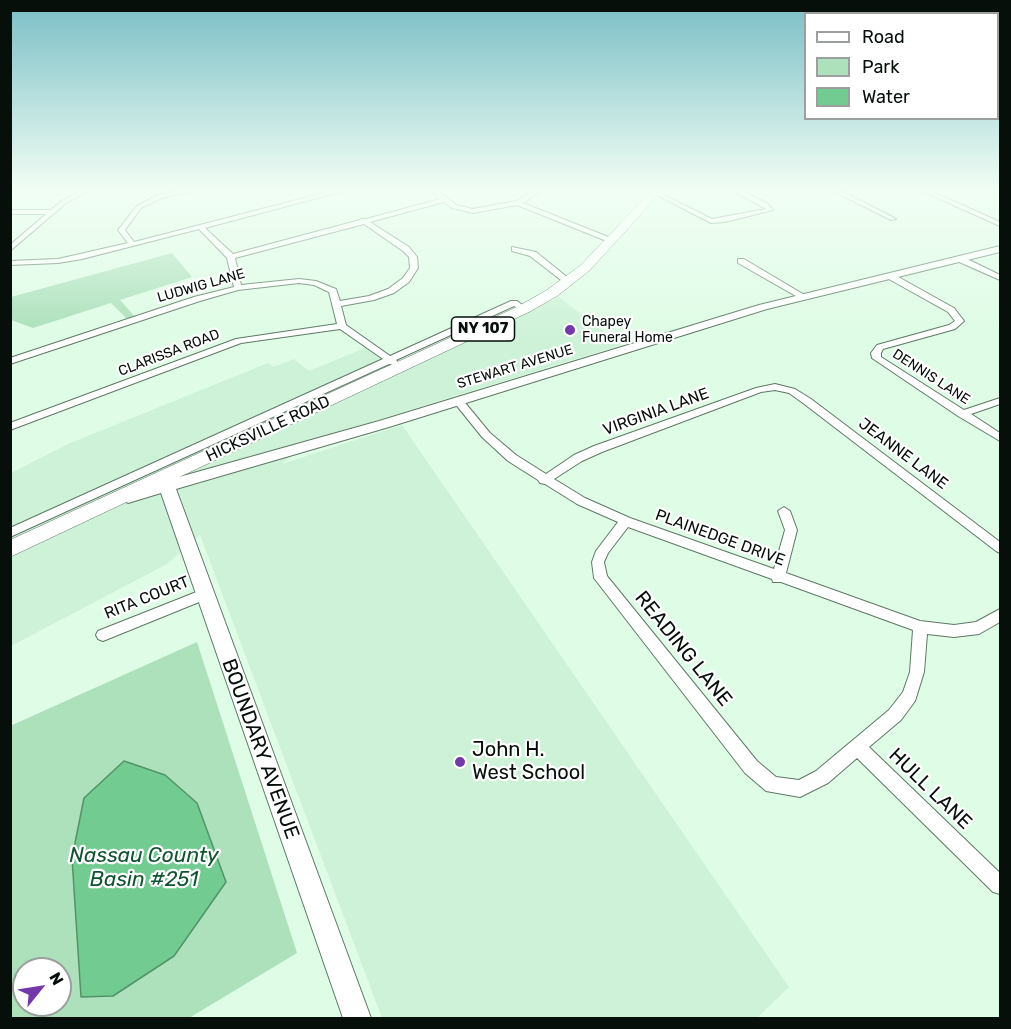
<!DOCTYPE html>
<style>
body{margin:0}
#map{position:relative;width:1011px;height:1029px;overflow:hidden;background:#dffce6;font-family:Rubik,sans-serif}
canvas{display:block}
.frame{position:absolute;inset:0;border:12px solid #060f09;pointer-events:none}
.legend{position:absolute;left:804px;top:12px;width:195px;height:108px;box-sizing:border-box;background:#fff;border:2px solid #9b9f9d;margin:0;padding:8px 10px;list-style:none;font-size:18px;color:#060f09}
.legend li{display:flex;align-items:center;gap:12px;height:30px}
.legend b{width:30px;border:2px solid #9b9f9d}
.north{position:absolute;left:12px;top:957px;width:60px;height:60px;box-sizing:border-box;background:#fff;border:2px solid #9b9f9d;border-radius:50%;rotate:60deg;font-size:16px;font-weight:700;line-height:24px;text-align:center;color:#060f09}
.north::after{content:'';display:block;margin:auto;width:21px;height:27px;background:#7438ad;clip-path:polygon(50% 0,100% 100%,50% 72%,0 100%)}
</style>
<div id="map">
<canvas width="1011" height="1029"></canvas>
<div class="frame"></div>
<ul class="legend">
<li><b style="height:8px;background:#fff"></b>Road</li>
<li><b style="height:16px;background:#ade1bc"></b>Park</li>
<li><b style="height:16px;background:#72cc91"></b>Water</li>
</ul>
<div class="north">N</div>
</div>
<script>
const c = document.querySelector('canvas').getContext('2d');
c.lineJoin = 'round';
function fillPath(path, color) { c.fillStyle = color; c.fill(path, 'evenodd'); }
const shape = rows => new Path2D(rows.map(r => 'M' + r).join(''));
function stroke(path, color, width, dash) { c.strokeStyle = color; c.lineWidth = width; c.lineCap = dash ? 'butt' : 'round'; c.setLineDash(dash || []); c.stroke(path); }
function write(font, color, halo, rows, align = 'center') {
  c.font = font + ' Rubik,sans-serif'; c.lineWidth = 4.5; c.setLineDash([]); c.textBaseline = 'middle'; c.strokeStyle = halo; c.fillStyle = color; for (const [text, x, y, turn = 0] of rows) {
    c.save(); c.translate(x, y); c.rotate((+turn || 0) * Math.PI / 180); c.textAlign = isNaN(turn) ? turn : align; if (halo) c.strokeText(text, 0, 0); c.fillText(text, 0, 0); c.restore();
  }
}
fillPath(shape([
 [559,297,621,345,309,441,282,464,402,425,789,987,757,1018,382,1018,200,535,167,564,11,646,11,473,68,444,268,363,273,367,294,359,309,371,365,348,398,371]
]), '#cef2d8');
fillPath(shape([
 [172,253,192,277,120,300,137,319,129,321,111,303,33,328,11,320,11,297],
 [197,642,297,953,189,1018,11,1018,10,726],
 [24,969,60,969,60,1005,24,1005]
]), '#ade1bc');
const water = shape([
 [124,761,165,775,197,803,226,882,174,956,113,996,81,997,72,858,84,798,124,761]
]);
fillPath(water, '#72cc91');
stroke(water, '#529368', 1.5);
const street = shape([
 [86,188,94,188,66,203,10,251,10,245,46,214,10,214,10,210,51,210,62,201,86,188],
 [189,188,203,188,162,198,141,208,125,230,134,242,343,188,355,188,205,228,233,254,360,220,361,219,366,219,440,199,428,188,435,188,456,205,473,209,516,201,537,188,545,188,523,203,616,240,609,242,517,205,473,213,452,208,444,202,370,222,409,247,417,257,418,268,409,282,394,293,374,300,341,306,346,325,390,356,511,301,517,301,528,309,524,312,514,306,396,360,399,363,397,365,389,364,10,537,10,528,383,359,340,329,241,343,10,430,10,423,236,339,337,324,329,292,314,285,299,283,238,290,200,301,10,364,10,358,194,297,234,287,227,258,199,229,82,259,58,263,10,265,10,261,58,259,128,243,118,230,137,206,158,195,189,188],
 [364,224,403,251,409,257,410,268,403,278,388,289,369,296,340,301,336,289,316,281,299,279,241,285,235,258,364,224],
 [728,188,737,188,768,204,773,210,725,222,711,223,653,193,658,192,712,219,766,209,728,188],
 [827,188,836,188,896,219,891,220,827,188],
 [915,188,924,188,1000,222,1000,226,915,188],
 [512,247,536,252,573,282,566,284,530,256,512,251,512,247],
 [957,257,963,257,1000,275,1000,280,957,261,957,257],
 [738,259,744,259,808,297,801,299,738,263,738,259],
 [887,274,893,274,954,308,964,321,955,329,883,349,881,353,881,357,964,410,1000,398,1000,404,971,414,1000,433,1000,441,958,416,872,358,871,353,877,345,949,325,955,321,948,312,887,278,887,274],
 [775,384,795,389,811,399,1000,542,1000,553,996,551,803,403,789,393,775,390,761,392,602,452,582,461,554,479,585,498,630,518,774,569,785,530,778,511,784,507,790,511,797,530,786,573,920,621,954,625,976,622,1000,609,1000,622,979,634,954,637,927,634,924,672,915,701,901,720,869,747,1000,873,1000,894,993,892,857,758,828,783,800,797,766,791,745,773,594,578,592,562,596,551,618,522,577,504,545,484,540,483,538,480,508,461,482,437,453,401,454,399,462,399,490,433,516,455,546,474,574,455,594,446,756,388,775,384],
 [628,527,772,579,773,582,781,582,913,630,910,672,903,692,889,710,816,771,799,780,776,777,757,761,607,576,604,562,608,553,628,527],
 [204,589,209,590,211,594,209,598,103,641,98,639,96,635,98,631,204,589]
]);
const secondary = shape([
 [1000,246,1000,252,767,309,389,427,176,489,371,1018,343,1018,161,493,128,503,120,497,122,493,158,483,158,474,170,474,172,479,379,421,759,305,1000,246]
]);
const primary = shape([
 [654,188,665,188,589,271,557,296,529,312,10,557,10,540,519,306,547,290,581,265,654,188]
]);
stroke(street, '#5e7865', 2);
stroke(secondary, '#5e7865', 2);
stroke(primary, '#5e7865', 1);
fillPath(street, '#fff');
fillPath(secondary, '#fff');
fillPath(primary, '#fff');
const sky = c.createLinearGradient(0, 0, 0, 332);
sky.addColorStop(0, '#79bec5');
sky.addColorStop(0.57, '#f1fef4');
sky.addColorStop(1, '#f1fef400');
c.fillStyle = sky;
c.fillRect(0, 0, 1011, 332);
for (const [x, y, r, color] of [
 [570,330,6,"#7438ad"],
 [460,762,6,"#7438ad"]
]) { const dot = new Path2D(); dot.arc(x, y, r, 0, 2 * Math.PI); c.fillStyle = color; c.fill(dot); stroke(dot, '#fff', 2); }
write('14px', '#060f09', '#fff', [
 ["LUDWIG LANE",201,286,-16],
 ["CLARISSA ROAD",169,353,-21],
 ["STEWART AVENUE",515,367,-17],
 ["DENNIS LANE",931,377,33]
]);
write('14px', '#060f09', '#fff', [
 ["Chapey",582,322],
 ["Funeral Home",582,338]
], 'left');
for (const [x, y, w] of [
 [483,329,63]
]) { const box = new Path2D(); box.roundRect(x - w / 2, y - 12, w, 24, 4.5); c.fillStyle = '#fff'; c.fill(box); stroke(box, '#060f09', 1.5); }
write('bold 15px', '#060f09', null, [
 ["NY 107",483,329]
]);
write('16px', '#060f09', '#fff', [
 ["VIRGINIA LANE",656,412,-20],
 ["HICKSVILLE ROAD",268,429,-25],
 ["JEANNE LANE",903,454,37],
 ["PLAINEDGE DRIVE",720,538,20],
 ["RITA COURT",147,598,-22]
]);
write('20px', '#060f09', '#fff', [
 ["READING LANE",683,649,51],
 ["BOUNDARY AVENUE",260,749,70],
 ["HULL LANE",930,789,44]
]);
write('20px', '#060f09', '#fff', [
 ["John H.",472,750],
 ["West School",472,773]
], 'left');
write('italic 21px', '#10542e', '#fff', [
 ["Nassau County",144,856],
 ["Basin #251",144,880]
]);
</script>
